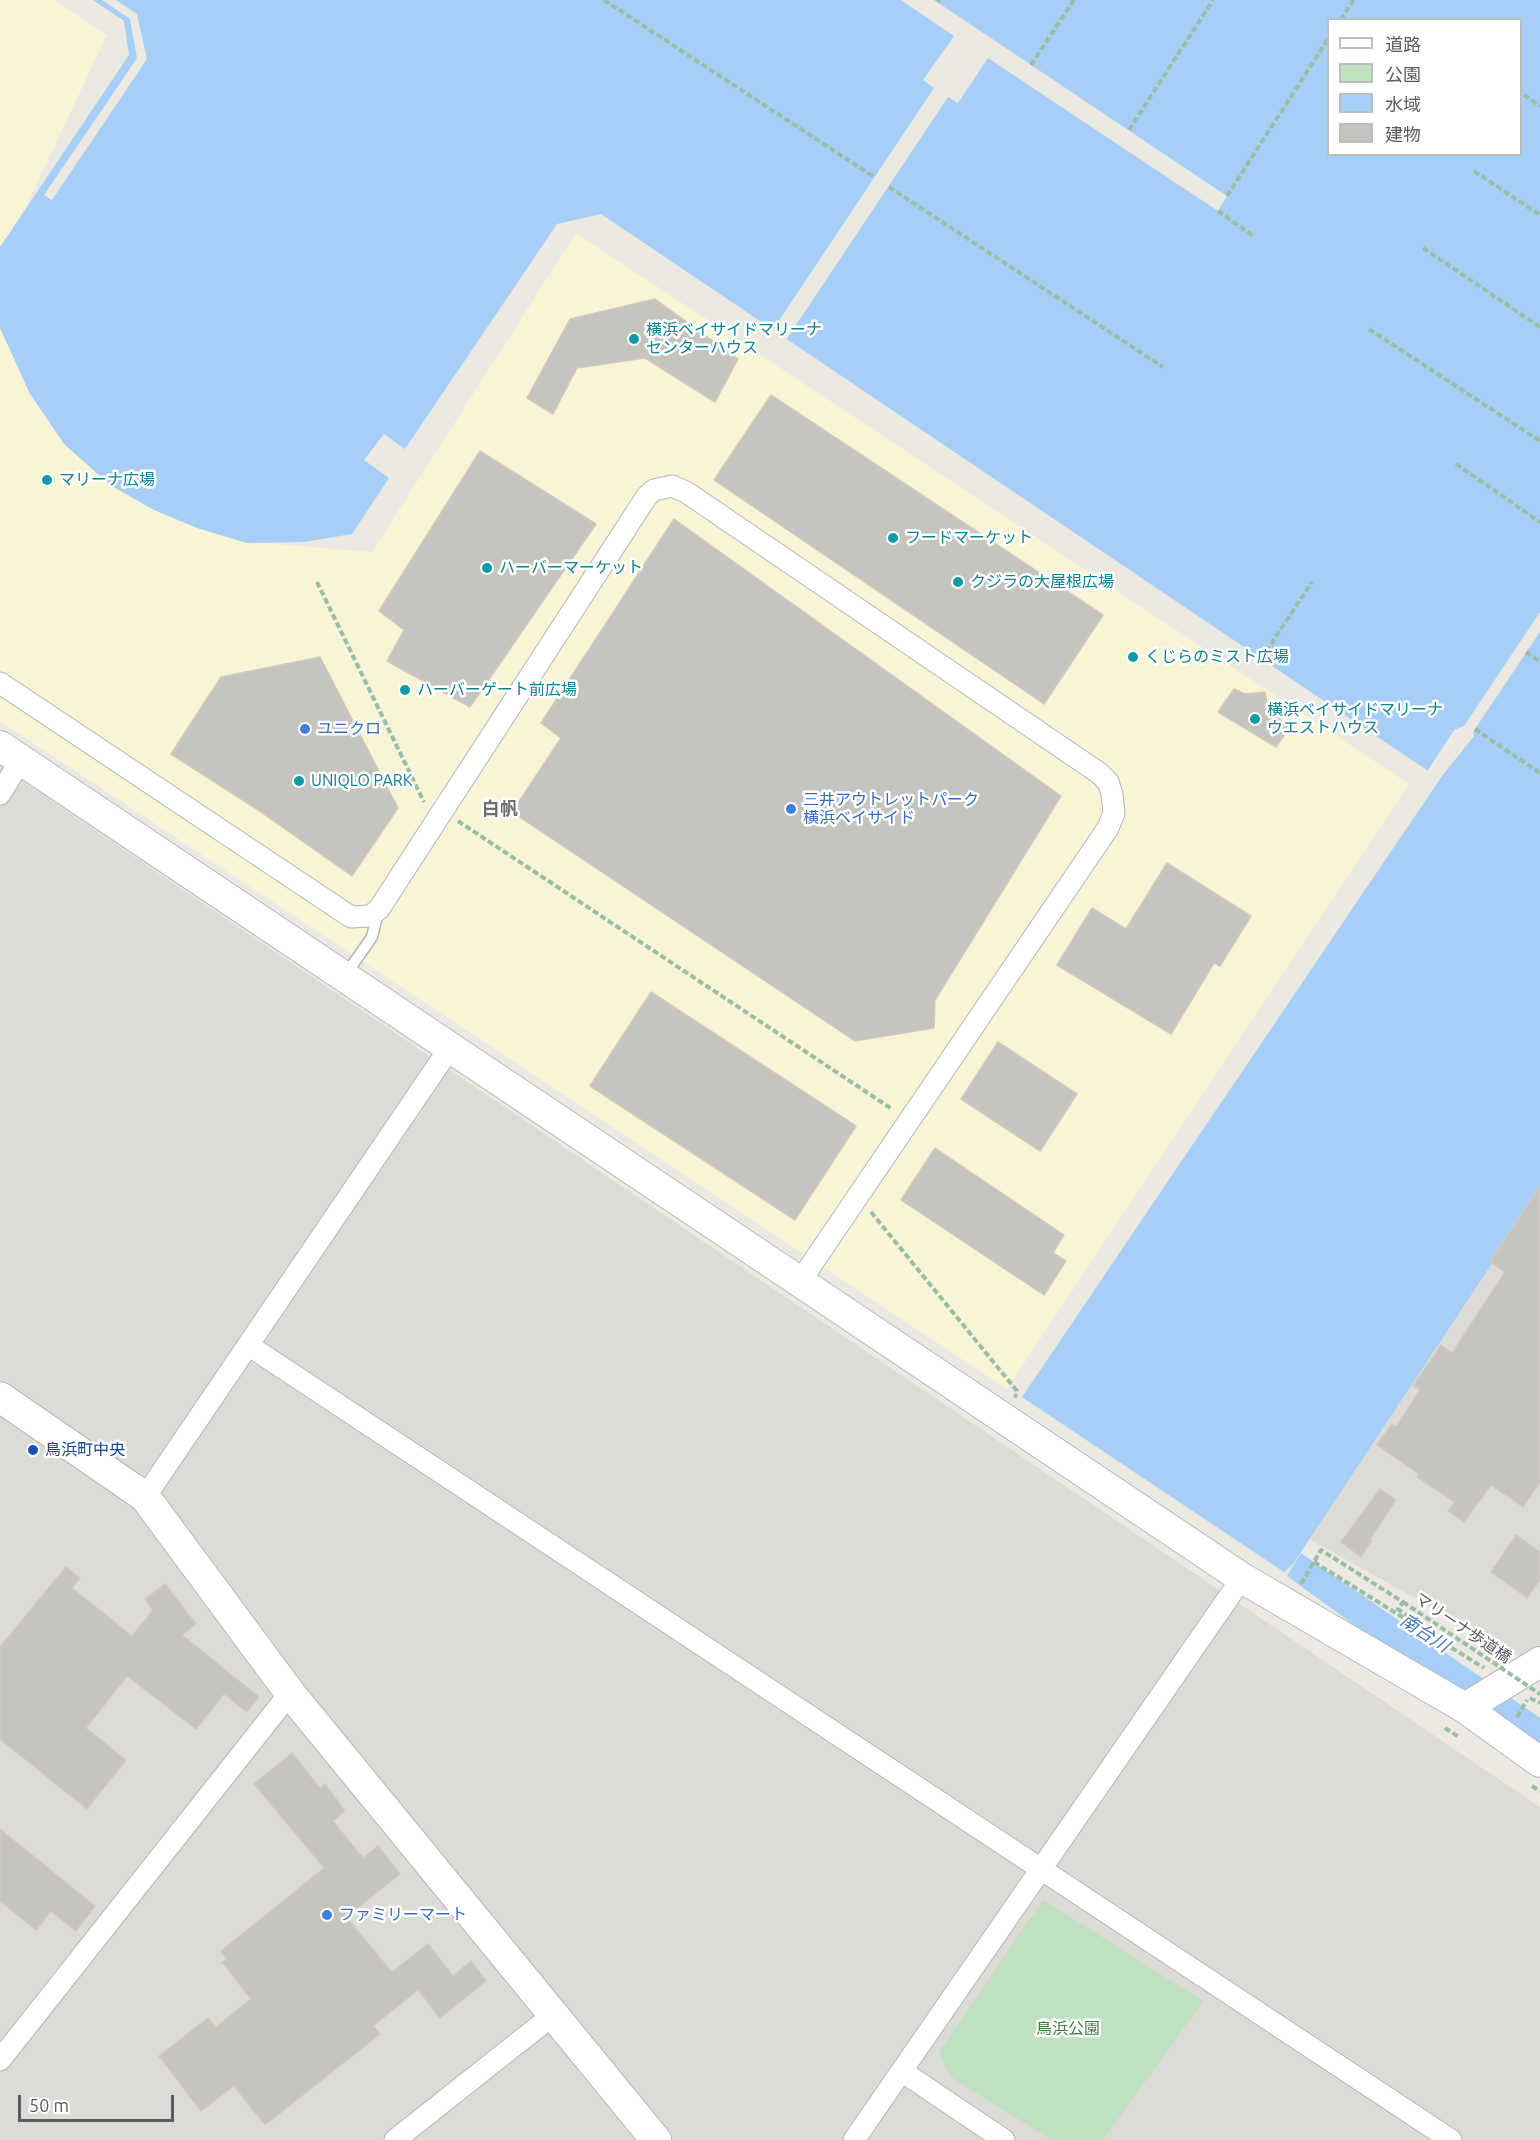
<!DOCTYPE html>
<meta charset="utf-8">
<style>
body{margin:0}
#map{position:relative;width:1540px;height:2140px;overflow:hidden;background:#ebe9e1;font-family:Ubuntu,"Noto Sans JP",sans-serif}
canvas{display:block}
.legend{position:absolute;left:1327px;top:18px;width:195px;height:138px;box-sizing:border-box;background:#fff;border:2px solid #bdbebf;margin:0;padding:8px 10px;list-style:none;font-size:18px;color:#595c60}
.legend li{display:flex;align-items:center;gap:12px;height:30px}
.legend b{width:30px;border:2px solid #bdbebf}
.scale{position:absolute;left:18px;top:2095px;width:156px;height:27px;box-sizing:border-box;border:3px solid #595c60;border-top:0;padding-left:8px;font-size:18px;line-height:21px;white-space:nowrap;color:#595c60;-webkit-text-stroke:4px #fff;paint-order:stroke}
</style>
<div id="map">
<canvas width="1540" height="2140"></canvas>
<ul class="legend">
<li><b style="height:8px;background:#fff"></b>道路</li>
<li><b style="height:16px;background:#bfe0c1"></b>公園</li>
<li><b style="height:16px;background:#a6cef6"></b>水域</li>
<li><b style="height:16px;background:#c6c4be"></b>建物</li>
</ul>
<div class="scale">50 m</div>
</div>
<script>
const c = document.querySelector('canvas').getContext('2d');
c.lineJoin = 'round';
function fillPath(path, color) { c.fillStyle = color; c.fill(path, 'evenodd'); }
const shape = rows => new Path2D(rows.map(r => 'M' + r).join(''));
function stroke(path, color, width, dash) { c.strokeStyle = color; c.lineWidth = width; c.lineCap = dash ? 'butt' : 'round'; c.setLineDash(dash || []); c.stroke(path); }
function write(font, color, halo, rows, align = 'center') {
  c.font = font + ' Ubuntu,"Noto Sans JP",sans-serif'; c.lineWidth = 5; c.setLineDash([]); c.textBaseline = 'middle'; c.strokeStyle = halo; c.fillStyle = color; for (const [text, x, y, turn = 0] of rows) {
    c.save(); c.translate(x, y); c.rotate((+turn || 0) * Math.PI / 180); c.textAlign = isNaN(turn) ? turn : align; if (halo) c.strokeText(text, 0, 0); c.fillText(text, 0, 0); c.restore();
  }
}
fillPath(shape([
 [0,0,55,0,107,35,0,261],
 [576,233,1409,784,1007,1389,0,721,0,319,143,504,251,542,372,552]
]), '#faf4d7');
fillPath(shape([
 [0,766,1540,1807,1540,2140,0,2140],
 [1540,1189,1540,1645,1519,1656,1309,1539]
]), '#dcdbd5');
fillPath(shape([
 [1043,1900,1203,2001,1103,2140,1052,2140,951,2077,939,2052]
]), '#bfe0c1');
fillPath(shape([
 [93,0,1540,0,1540,1191,1293,1564,1284,1572,1022,1397,1440,779,601,214,557,224,405,449,384,434,364,460,389,478,352,534,304,542,247,543,197,528,154,510,110,485,64,444,30,394,0,328,0,247,129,55,124,21],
 [1328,20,1520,20,1520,154,1328,154],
 [1301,1553,1540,1718,1540,1760,1287,1576]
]), '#a6cef6');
fillPath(shape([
 [102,0,116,0,137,14,147,59,52,200,44,195,137,58,130,19],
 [901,0,934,0,1227,196,1218,211,988,58,958,103,948,97,784,343,770,334,934,88,923,80,954,36],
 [1540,612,1540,632,1473,732,1474,736,1431,790,1437,780,1426,773,1454,730,1464,726]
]), '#ebe9e1');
const building = shape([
 [655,299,738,359,715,402,645,358,577,368,553,414,527,398,570,319,655,299],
 [771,395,1103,615,1044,704,714,480,771,395],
 [480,451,596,524,470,707,387,661,404,630,379,611,480,451],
 [674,519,1061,796,935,1000,934,1028,855,1041,512,812,561,738,541,723,674,519],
 [320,657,398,808,352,876,255,808,171,754,221,677,320,657],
 [1234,689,1245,694,1265,692,1269,711,1290,727,1276,747,1218,712,1234,689],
 [1167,863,1251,916,1220,966,1214,963,1171,1034,1057,965,1092,908,1126,929,1167,863],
 [651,992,856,1126,795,1220,590,1086,651,992],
 [998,1042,1077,1094,1040,1151,961,1099,998,1042],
 [935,1148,1064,1235,1053,1253,1066,1261,1044,1295,901,1200,935,1148],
 [1540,1186,1540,1482,1523,1507,1491,1485,1464,1522,1448,1511,1455,1502,1417,1477,1419,1474,1377,1445,1392,1424,1396,1427,1420,1390,1413,1386,1441,1345,1452,1353,1505,1272,1490,1262,1540,1186],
 [1380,1489,1396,1500,1370,1539,1372,1540,1361,1557,1341,1542,1380,1489],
 [1516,1535,1540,1552,1540,1580,1527,1598,1491,1572,1516,1535],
 [66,1567,80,1578,72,1588,132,1636,153,1610,145,1599,165,1584,196,1624,182,1635,259,1697,247,1712,224,1694,196,1729,127,1676,86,1728,126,1760,87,1809,0,1739,0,1647,66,1567],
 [292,1753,320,1788,325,1784,345,1811,333,1821,363,1858,378,1846,400,1874,346,1917,392,1972,428,1944,453,1976,471,1961,486,1981,440,2018,418,1990,373,2026,380,2034,265,2125,234,2086,201,2111,159,2056,208,2018,216,2027,251,1999,222,1962,227,1960,221,1951,324,1868,254,1784,292,1753],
 [0,1829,95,1906,76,1931,51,1911,36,1930,0,1901,0,1829]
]);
fillPath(building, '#c6c4be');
stroke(building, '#cfcbc0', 1.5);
const lane = shape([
 [346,974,372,937,378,912]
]);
const street = shape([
 [0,683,351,917,370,916,379,909,647,496,654,490,672,486,686,492,1099,773,1108,782,1112,794,1114,813,1108,828,801,1280],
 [0,794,21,760],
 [248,1345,1451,2140],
 [145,1497,451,1046],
 [0,2060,290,1693],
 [903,2072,1004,2140],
 [395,2140,553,2015],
 [854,2140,1242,1578]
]);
const secondary = shape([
 [0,746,1242,1578,1465,1708,1540,1762],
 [0,1397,145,1497,290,1693,656,2140],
 [1465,1708,1540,1662]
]);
stroke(lane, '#b3b6ba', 13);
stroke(street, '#b3b6ba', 23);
stroke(secondary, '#b4b7bc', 32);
stroke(shape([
 [604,0,874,177],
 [938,2,939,0],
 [1341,20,1353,0],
 [1031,65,1074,0],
 [1524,95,1540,106],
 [1129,130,1213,0],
 [1474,171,1540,215],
 [889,187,1163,367],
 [1227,196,1328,39],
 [1218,211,1253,236],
 [1423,248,1540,327],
 [1369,329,1540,441],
 [1456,464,1540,522],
 [317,582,424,802],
 [1526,652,1540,662],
 [1261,659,1312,582],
 [1475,729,1540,773],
 [458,821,892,1109],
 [871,1212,1017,1391,1015,1398],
 [1314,1562,1484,1668],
 [1301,1584,1321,1550,1403,1602,1398,1609,1429,1631,1429,1634],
 [1530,1698,1540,1703],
 [1517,1717,1527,1700],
 [1445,1728,1459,1737],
 [1532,1786,1540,1791]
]), '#98bea5', 4, [6, 3]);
stroke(lane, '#fff', 10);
stroke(street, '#fff', 21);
stroke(secondary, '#fff', 30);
stroke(shape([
 [1403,1602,1540,1694]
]), '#98bea5', 4, [6, 3]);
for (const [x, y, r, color] of [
 [634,339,6,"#0f9aa8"],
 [47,480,6,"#0f9aa8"],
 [893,538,6,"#0f9aa8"],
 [487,568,6,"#0f9aa8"],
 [958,582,6,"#0f9aa8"],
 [1133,657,6,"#0f9aa8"],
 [405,690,6,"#0f9aa8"],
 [1255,719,6,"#0f9aa8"],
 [305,729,6,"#3f7fe0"],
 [299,781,6,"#0f9aa8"],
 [791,809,6,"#3f7fe0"],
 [33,1450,6,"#1a4fb4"],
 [327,1915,6,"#3f7fe0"]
]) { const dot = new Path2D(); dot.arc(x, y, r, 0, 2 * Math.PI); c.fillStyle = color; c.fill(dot); stroke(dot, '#fff', 2); }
write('16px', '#0d838f', '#fff', [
 ["横浜ベイサイドマリーナ",646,330],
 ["センターハウス",646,348],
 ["マリーナ広場",59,480],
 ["フードマーケット",905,538],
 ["ハーバーマーケット",499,568],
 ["クジラの大屋根広場",970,582],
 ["くじらのミスト広場",1145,657],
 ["ハーバーゲート前広場",417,690],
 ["横浜ベイサイドマリーナ",1267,710],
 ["ウエストハウス",1267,728],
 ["UNIQLO PARK",311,781]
], 'left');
write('16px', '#366cbe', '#fff', [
 ["ユニクロ",317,729],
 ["三井アウトレットパーク",803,800],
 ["横浜ベイサイド",803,818],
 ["ファミリーマート",339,1915]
], 'left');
write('16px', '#164399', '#fff', [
 ["鳥浜町中央",45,1450]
], 'left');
write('16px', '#595c60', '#fff', [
 ["マリーナ歩道橋",1463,1628,34]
]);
write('16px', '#3c7d43', '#fff', [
 ["鳥浜公園",1068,2029]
]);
write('bold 18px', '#6a6e72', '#fff', [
 ["白帆",500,809]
]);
write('italic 18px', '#4974ae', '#fff', [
 ["南台川",1425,1633,33]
]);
</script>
